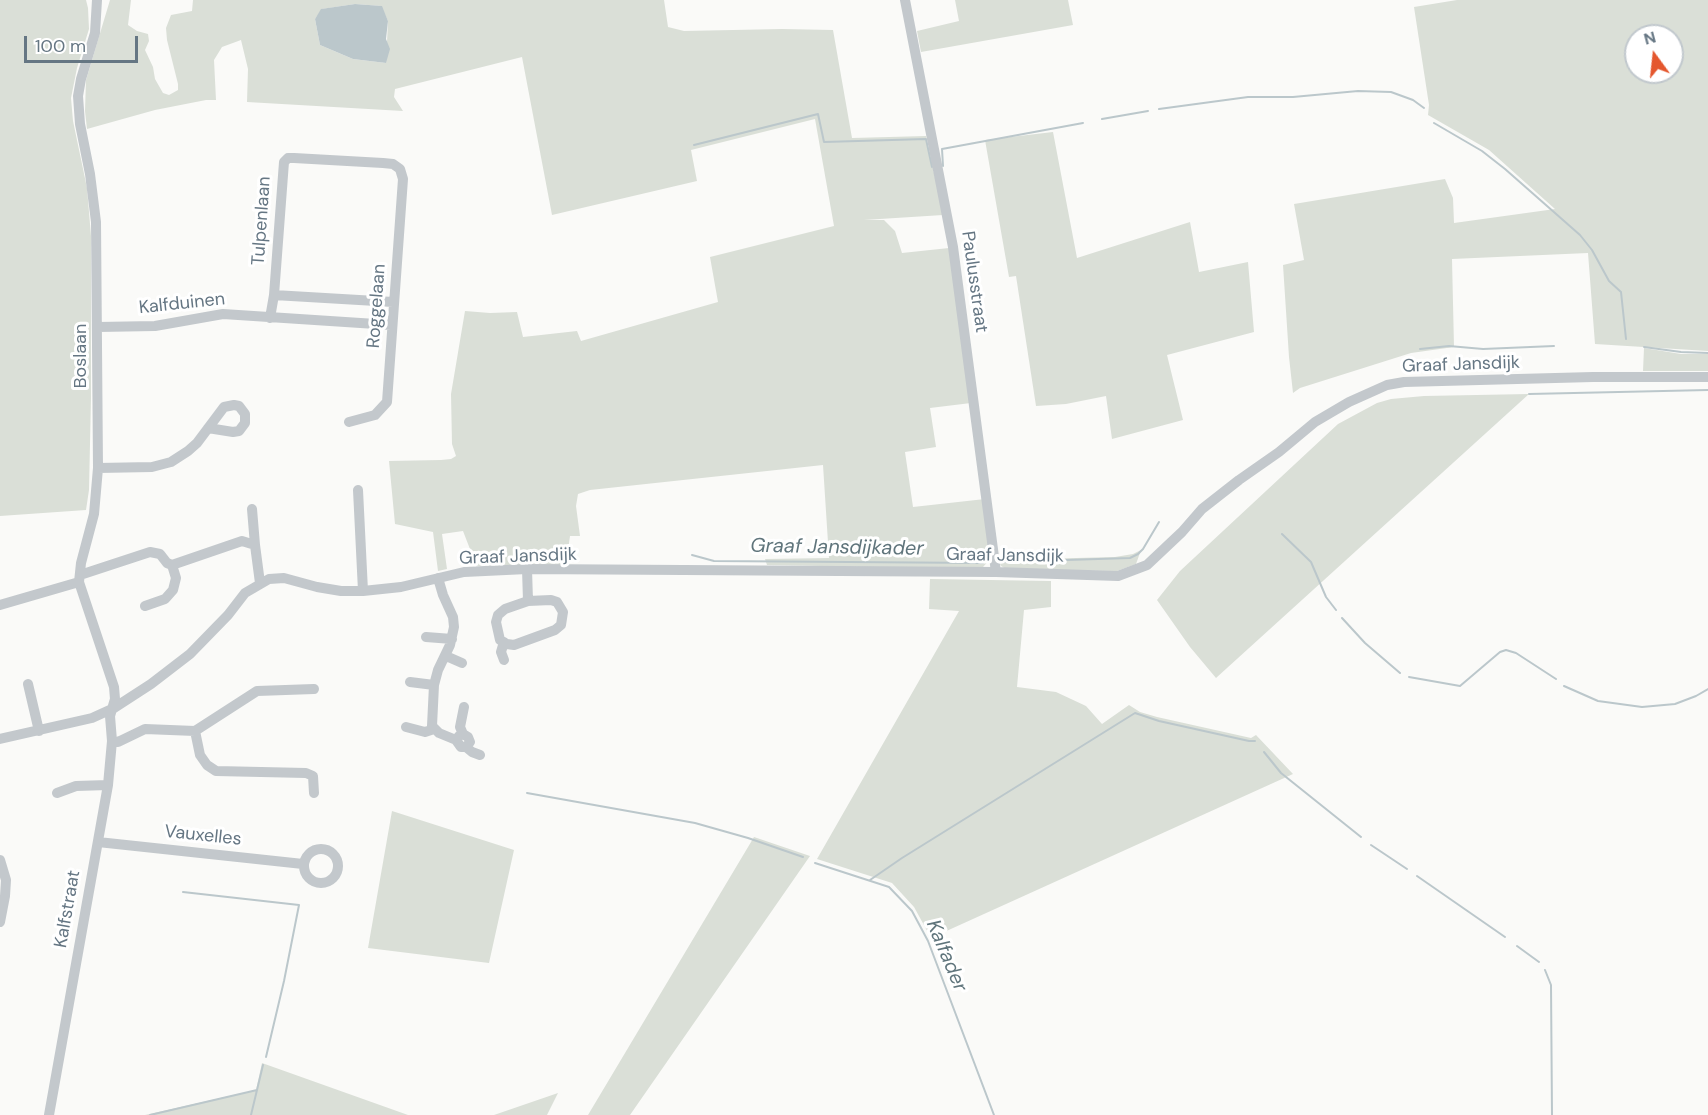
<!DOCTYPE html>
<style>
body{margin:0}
#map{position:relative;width:1708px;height:1115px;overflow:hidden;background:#fafaf8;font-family:"DM Sans",sans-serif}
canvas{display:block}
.north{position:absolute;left:1624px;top:24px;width:60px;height:60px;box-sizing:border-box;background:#fff;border:2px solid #c1c8cd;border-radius:50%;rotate:345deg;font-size:16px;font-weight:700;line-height:24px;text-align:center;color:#657683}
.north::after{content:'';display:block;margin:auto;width:21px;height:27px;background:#e4572e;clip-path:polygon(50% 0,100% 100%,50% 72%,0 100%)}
.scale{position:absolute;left:24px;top:36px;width:114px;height:27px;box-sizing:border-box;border:3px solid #657683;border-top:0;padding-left:8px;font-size:18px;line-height:21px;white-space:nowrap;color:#657683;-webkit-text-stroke:4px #fff;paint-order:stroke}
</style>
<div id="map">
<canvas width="1708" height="1115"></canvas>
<div class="north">N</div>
<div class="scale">100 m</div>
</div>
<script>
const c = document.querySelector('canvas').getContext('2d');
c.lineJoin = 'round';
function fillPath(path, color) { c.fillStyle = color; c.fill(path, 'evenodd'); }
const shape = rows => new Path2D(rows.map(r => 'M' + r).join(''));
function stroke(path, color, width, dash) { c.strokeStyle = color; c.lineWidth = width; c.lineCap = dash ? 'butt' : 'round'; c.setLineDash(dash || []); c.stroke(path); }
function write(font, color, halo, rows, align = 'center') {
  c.font = font + ' "DM Sans",sans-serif'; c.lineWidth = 6; c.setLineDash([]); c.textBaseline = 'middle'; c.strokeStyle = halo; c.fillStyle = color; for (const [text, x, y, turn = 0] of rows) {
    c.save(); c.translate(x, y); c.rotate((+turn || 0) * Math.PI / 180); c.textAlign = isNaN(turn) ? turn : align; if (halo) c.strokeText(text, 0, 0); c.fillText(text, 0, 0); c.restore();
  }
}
fillPath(shape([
 [0,0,86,0,88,8,89,29,77,68,71,98,73,121,87,188,91,236,91,398,89,490,86,510,0,516],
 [110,0,131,0,128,25,137,31,148,34,149,41,145,50,153,67,155,79,163,93,169,95,178,90,178,84,167,40,166,28,171,15,192,11,193,0,664,0,668,27,684,31,782,29,833,30,852,138,926,136,943,215,864,220,884,220,895,231,902,253,949,248,971,403,930,408,936,447,905,452,913,507,985,499,992,557,983,567,977,569,767,565,765,559,829,558,823,465,590,490,578,494,576,506,580,536,570,536,566,565,473,566,473,564,475,562,463,531,442,534,447,569,438,571,433,532,395,524,389,461,441,460,451,459,456,456,452,444,451,394,465,311,490,313,517,312,523,337,577,331,581,341,718,302,710,257,834,226,815,119,691,150,697,181,552,215,522,57,395,89,394,97,403,111,247,102,248,69,241,40,222,47,214,60,216,100,206,100,155,110,87,129,85,111,86,80],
 [355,4,381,6,388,21,386,63,353,59,320,45,315,19,322,9],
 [955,0,1068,0,1073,25,921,52,917,31,959,21],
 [1457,0,1708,0,1708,351,1595,344,1588,253,1452,259,1454,347,1411,353,1300,388,1293,393,1289,357,1283,265,1304,260,1294,204,1445,179,1453,198,1454,223,1555,209,1489,150,1428,115,1429,105,1414,7],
 [1636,36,1672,36,1672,72,1636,72],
 [1053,132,1077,258,1190,222,1199,272,1248,262,1254,332,1167,355,1183,420,1112,439,1106,396,1066,404,1036,406,1016,276,1009,277,985,140],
 [1644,348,1681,354,1708,354,1708,371,1643,371],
 [1529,394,1216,678,1190,647,1157,600,1180,571,1338,424,1377,403,1391,399,1424,396],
 [1141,550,1136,564,1117,571,1008,570,1001,566,998,560,1115,557,1133,554],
 [930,579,1051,581,1051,607,1024,610,1017,687,1056,692,1086,706,1102,724,1129,705,1140,712,1157,717,1251,738,1256,735,1293,774,931,938,914,907,892,883,817,859,959,611,929,609],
 [392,811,514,850,489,963,368,948],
 [754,837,810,856,630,1115,588,1115],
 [262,1063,408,1115,145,1115,256,1090],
 [558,1093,547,1115,494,1115]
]), '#dadfd7');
fillPath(shape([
 [355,4,382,6,388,21,386,39,390,49,386,63,353,59,320,45,315,19,321,9]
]), '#bbc7cb');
stroke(shape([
 [1159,109,1248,97,1293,97,1358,91,1391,92,1413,100,1424,108],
 [1102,119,1148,111],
 [1434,123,1482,151,1505,169,1580,235,1592,250,1609,281,1621,292,1626,339],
 [694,145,818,114,824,142,926,139,932,167],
 [943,166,942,149,1083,123],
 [1644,347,1681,352,1708,353],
 [1420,349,1449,346,1483,349,1554,346],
 [1529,394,1708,390],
 [1282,534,1311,562,1326,597,1336,610],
 [692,555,714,561,983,563],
 [1003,562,1130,558,1138,554,1143,549,1159,522],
 [1342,618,1365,643,1400,673],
 [1409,677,1460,686,1500,652,1506,650,1516,653,1556,679],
 [1564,686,1598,701,1642,707,1675,704,1696,696,1708,689],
 [1264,752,1281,773,1361,837],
 [527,793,695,823,748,838,803,857],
 [1371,845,1407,869],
 [815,863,889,887,912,911,928,941,994,1115],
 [1417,876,1505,937],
 [870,880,902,858,1135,713,1159,721,1249,741,1255,741],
 [183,892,299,905,284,981,266,1057],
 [1517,946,1539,962],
 [1545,970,1551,985,1552,1115],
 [150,1115,257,1090],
 [251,1115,263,1065]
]), '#bbc7cb', 2);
stroke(shape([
 [905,0,953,247,996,572],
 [274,295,284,162,288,158,294,158,383,163,393,164,400,169,403,179,387,402,375,415,349,422],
 [270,318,274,295,393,302],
 [98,327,155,326,223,314,391,325],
 [98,468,152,467,171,462,188,451,197,443,224,407,234,405,239,406,245,414,245,423,239,431,233,432,208,428],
 [358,490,363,591],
 [252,509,255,545],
 [527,569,528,601,505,609,498,615,496,622,500,640,507,644,514,645,555,630,561,625,563,612,557,602,551,600,528,601],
 [80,575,150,552,160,554,167,563,172,565],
 [438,578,443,595,453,617,454,627,450,645,438,670,434,685,432,726,439,733,456,740,461,747,466,747,470,742,468,737,463,734,459,736,456,740],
 [0,605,79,582],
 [145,606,165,599,173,590,176,578,172,565,242,541,255,545,260,583],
 [426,637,452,639],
 [504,642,501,652,504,660],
 [446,656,462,663],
 [410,682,434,685],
 [28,684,39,731],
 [406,727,425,732,434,729],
 [195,731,200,755,207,765,216,771,306,773,313,776,314,793],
 [463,734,460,727,464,707],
 [0,739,92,718,114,708,151,684,190,654,228,615,245,593,269,579,284,578,317,587,341,591,363,591,401,587,464,572,527,569,996,572,1118,576,1147,565,1182,532,1202,509,1239,480,1279,452,1315,422,1349,402,1387,385,1404,382,1593,377,1708,377],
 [112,741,118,742,145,729,195,731,257,691,314,689],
 [466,747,472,752,480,755],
 [57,793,76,786,108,785],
 [98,842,303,864],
 '304 866a17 17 0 1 1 34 0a17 17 0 1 1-34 0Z',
 [0,860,6,880,5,896,0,922],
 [49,1115,108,785,112,741,110,716,115,699,114,687,79,582,81,563,94,514,98,468,96,222,90,174,80,124,78,96,81,79,95,33,97,0]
]), '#c3c8cc', 10);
write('18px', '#657683', '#fff', [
 ["Tulpenlaan",262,221,-86],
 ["Paulusstraat",974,282,82],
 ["Kalfduinen",182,304,-6],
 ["Roggelaan",377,306,-86],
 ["Boslaan",81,356,-90],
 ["Graaf Jansdijk",1461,365,-2],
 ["Graaf Jansdijk",1005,556,1],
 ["Graaf Jansdijk",518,557,-2],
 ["Vauxelles",203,836,6],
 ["Kalfstraat",68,909,-80]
]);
write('italic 20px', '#60757c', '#fff', [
 ["Graaf Jansdijkader",837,548,1],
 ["Kalfader",946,956,67]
]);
</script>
